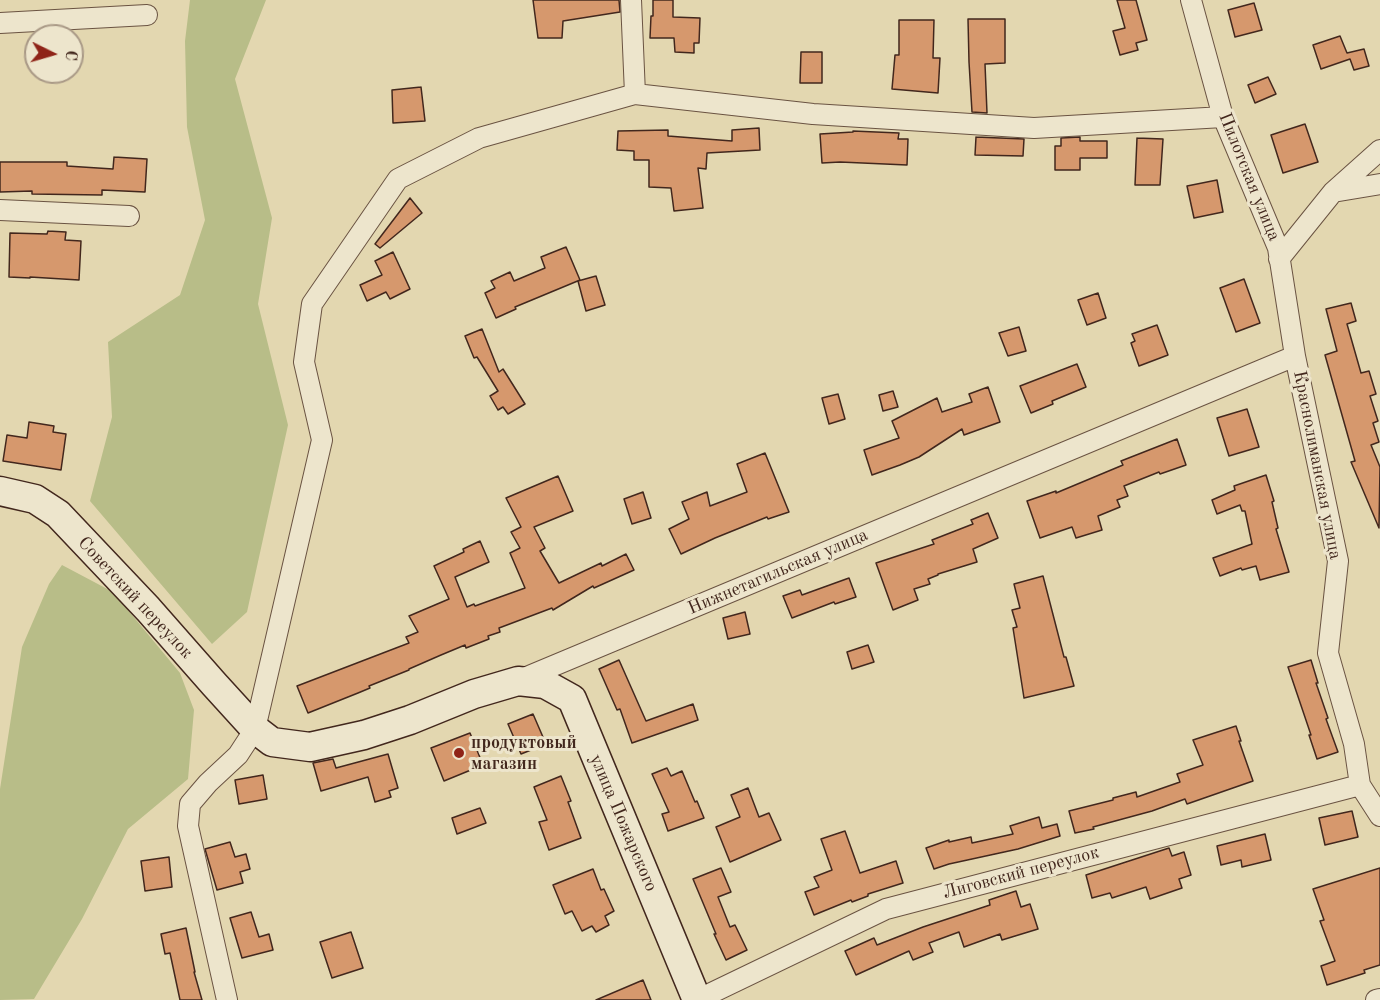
<!DOCTYPE html>
<meta charset="utf-8">
<style>
body{margin:0}
#map{position:relative;width:1380px;height:1000px;overflow:hidden;background:#e3d7b0;font-family:"Old Standard TT",serif}
canvas{display:block}
.north{position:absolute;left:24px;top:24px;width:60px;height:60px;box-sizing:border-box;background:#ede5cc;border:2px solid #a99986;border-radius:50%;rotate:95deg;font-size:16px;font-weight:700;line-height:24px;text-align:center;color:#42271d}
.north::after{content:'';display:block;margin:auto;width:21px;height:27px;background:#8f2418;clip-path:polygon(50% 0,100% 100%,50% 72%,0 100%)}
</style>
<div id="map">
<canvas width="1380" height="1000"></canvas>
<div class="north">С</div>
</div>
<script>
const c = document.querySelector('canvas').getContext('2d');
c.lineJoin = 'round';
function fillPath(path, color) { c.fillStyle = color; c.fill(path, 'evenodd'); }
const shape = rows => new Path2D(rows.map(r => 'M' + r).join(''));
function stroke(path, color, width, dash) { c.strokeStyle = color; c.lineWidth = width; c.lineCap = dash ? 'butt' : 'round'; c.setLineDash(dash || []); c.stroke(path); }
function write(font, color, halo, rows, align = 'center') {
  c.font = font + ' "Old Standard TT",serif'; c.lineWidth = 6; c.setLineDash([]); c.textBaseline = 'middle'; c.strokeStyle = halo; c.fillStyle = color; for (const [text, x, y, turn = 0] of rows) {
    c.save(); c.translate(x, y); c.rotate((+turn || 0) * Math.PI / 180); c.textAlign = isNaN(turn) ? turn : align; if (halo) c.strokeText(text, 0, 0); c.fillText(text, 0, 0); c.restore();
  }
}
fillPath(shape([
 [190,0,266,0,235,79,272,218,258,304,288,425,247,612,212,644,90,501,112,417,108,342,180,295,205,220,187,127,185,41],
 [62,565,113,592,180,673,194,710,188,779,128,829,82,919,34,999,0,1000,0,789,22,647,49,584]
]), '#b8bd88');
const building = shape([
 [533,0,619,0,620,12,563,21,562,38,538,38,533,0],
 [653,0,673,0,673,17,700,18,699,43,694,43,694,53,675,52,674,38,650,38,651,16,653,16,653,0],
 [1117,0,1136,0,1147,40,1136,43,1138,50,1120,55,1113,31,1125,28,1117,0],
 [1254,3,1262,30,1235,37,1228,10,1254,3],
 [968,19,1005,19,1005,63,985,64,987,113,972,112,969,62,968,19],
 [899,20,934,20,933,58,940,58,938,93,892,89,895,55,899,55,899,20],
 [1340,36,1347,53,1364,49,1369,66,1354,70,1350,59,1321,69,1313,45,1340,36],
 [801,52,822,52,822,83,800,83,801,52],
 [1268,77,1276,94,1255,103,1248,85,1268,77],
 [421,87,425,121,393,123,392,90,421,87],
 [1305,124,1318,162,1283,173,1271,135,1305,124],
 [759,128,760,150,707,153,706,169,698,168,703,208,674,211,671,188,649,187,649,160,634,160,634,151,617,150,618,131,668,130,668,136,732,141,732,130,759,128],
 [853,131,899,133,898,139,908,139,907,165,840,162,822,163,820,134,853,132,853,131],
 [976,137,1024,139,1023,156,975,155,976,137],
 [1080,137,1080,141,1107,141,1107,158,1080,158,1080,170,1055,170,1055,146,1061,146,1061,138,1080,137],
 [1137,138,1163,139,1160,185,1135,185,1137,138],
 [114,157,147,159,145,192,102,190,102,195,32,194,32,191,0,192,0,162,67,162,67,166,113,169,114,157],
 [1217,180,1223,212,1194,218,1187,186,1217,180],
 [410,198,422,213,380,248,375,244,410,198],
 [48,231,66,232,65,240,81,241,79,280,30,277,30,278,9,277,10,233,47,234,48,231],
 [566,247,580,280,515,307,516,309,496,318,485,293,495,288,491,281,510,272,514,281,545,268,541,257,566,247],
 [393,252,410,289,390,299,386,292,367,301,360,285,382,275,375,261,393,252],
 [596,276,605,305,586,311,578,281,596,276],
 [1244,279,1260,323,1236,332,1220,288,1244,279],
 [1098,293,1106,318,1087,325,1078,300,1098,293],
 [1351,303,1356,321,1347,324,1361,373,1369,371,1376,394,1370,396,1378,421,1373,423,1379,442,1371,445,1380,467,1379,528,1351,462,1355,461,1325,355,1337,351,1326,309,1351,303],
 [1157,325,1168,355,1139,366,1131,343,1135,341,1132,334,1157,325],
 [1019,327,1026,351,1008,356,999,333,1019,327],
 [482,329,499,372,503,369,525,404,508,414,503,407,498,410,490,396,498,391,477,357,474,358,465,336,482,329],
 [1077,364,1086,387,1052,401,1053,404,1031,413,1020,386,1077,364],
 [988,387,1000,422,964,435,962,429,919,457,900,465,872,475,864,450,899,438,892,421,937,398,942,412,972,402,969,394,988,387],
 [893,391,898,407,883,411,879,395,893,391],
 [838,394,845,419,829,424,822,398,838,394],
 [1247,409,1259,447,1229,456,1217,418,1247,409],
 [29,422,54,426,53,432,66,434,61,470,3,461,7,435,27,438,29,422],
 [1177,439,1186,465,1160,474,1159,472,1124,486,1128,496,1117,500,1120,507,1098,516,1102,530,1076,538,1072,527,1040,538,1027,501,1056,491,1056,493,1123,465,1121,461,1177,439],
 [765,453,789,512,768,519,767,517,715,538,681,554,669,529,689,519,682,502,707,492,710,506,747,492,737,464,765,453],
 [1266,475,1274,501,1272,502,1278,528,1276,529,1289,572,1260,580,1256,566,1242,570,1241,568,1220,576,1213,558,1252,544,1245,511,1242,511,1240,505,1217,514,1212,500,1235,490,1234,486,1266,475],
 [558,476,573,511,534,527,545,548,540,551,559,583,601,563,602,566,626,554,634,570,594,588,593,586,553,610,552,608,499,628,500,632,488,636,489,639,466,648,465,645,441,655,409,669,409,670,369,686,370,688,358,693,308,713,297,686,409,643,406,637,418,632,409,616,449,599,434,566,464,552,463,549,480,541,489,562,455,577,467,607,474,604,475,606,525,588,510,553,520,548,511,532,521,527,506,498,558,476],
 [643,492,651,518,632,524,624,499,643,492],
 [988,513,998,538,973,549,977,562,938,574,938,575,928,579,930,584,914,589,918,600,893,610,876,563,934,544,932,540,973,524,971,520,988,513],
 [1043,576,1064,657,1066,657,1074,686,1024,698,1013,628,1017,627,1012,610,1020,608,1014,584,1043,576],
 [849,578,856,597,835,604,834,602,792,618,783,596,800,590,802,595,849,578],
 [745,612,750,634,728,639,723,618,745,612],
 [868,645,874,662,852,669,847,652,868,645],
 [619,660,646,721,693,704,698,720,632,743,620,709,617,710,599,669,619,660],
 [1311,660,1318,683,1316,683,1328,718,1326,719,1338,752,1317,759,1309,735,1311,735,1288,667,1311,660],
 [533,714,546,744,521,754,508,724,533,714],
 [1236,726,1241,741,1239,741,1253,781,1187,804,1185,799,1152,811,1093,827,1094,829,1075,833,1069,811,1113,800,1113,798,1136,792,1137,797,1180,782,1177,774,1203,765,1193,740,1236,726],
 [470,733,483,765,444,781,431,748,470,733],
 [388,754,398,788,389,791,391,797,375,802,368,777,321,791,313,763,333,759,336,768,388,754],
 [667,768,671,776,682,771,695,802,697,801,704,818,668,831,662,814,669,812,652,774,667,768],
 [263,775,267,799,239,804,235,780,263,775],
 [561,776,571,801,568,802,581,838,549,850,539,822,547,820,534,787,561,776],
 [748,788,759,817,769,813,781,840,730,862,716,827,740,817,731,795,748,788],
 [480,808,486,823,457,834,452,818,480,808],
 [1352,811,1358,837,1325,845,1319,818,1352,811],
 [1039,817,1042,828,1057,824,1060,836,1018,849,949,864,934,869,926,848,949,840,949,842,971,837,972,843,1013,834,1010,826,1039,817],
 [845,831,860,873,896,861,903,883,868,894,868,896,852,902,851,900,814,915,805,892,819,887,814,877,832,870,821,839,845,831],
 [1265,834,1271,860,1242,867,1241,860,1221,865,1217,846,1265,834],
 [230,842,235,857,246,854,250,869,240,872,243,883,217,890,205,849,230,842],
 [1169,848,1172,856,1184,852,1191,875,1179,879,1182,888,1150,899,1146,887,1112,898,1110,893,1092,898,1086,875,1169,848],
 [169,857,172,887,145,891,141,861,169,857],
 [721,868,731,892,718,897,730,927,735,925,747,950,726,960,714,934,716,934,693,879,721,868],
 [1380,868,1380,965,1364,970,1365,973,1327,985,1321,966,1335,961,1320,921,1324,920,1313,889,1380,868],
 [593,869,601,890,604,889,614,911,605,916,609,925,596,932,592,926,582,931,572,911,565,914,553,885,593,869],
 [1016,891,1021,907,1030,904,1038,929,1002,940,1000,934,964,947,959,932,929,943,933,952,913,960,909,951,856,975,845,951,874,938,877,945,923,927,990,905,989,900,1016,891],
 [251,912,259,937,269,934,273,950,242,958,230,918,251,912],
 [186,928,195,972,194,972,202,1000,180,1000,170,953,165,954,161,934,186,928],
 [351,932,363,968,332,978,320,942,351,932],
 [643,980,651,1000,596,1000,643,980]
]);
fillPath(building, '#d6986d');
stroke(building, '#42271d', 1.5);
const street = shape([
 [631,0,635,94],
 [1191,0,1223,117,1278,248,1295,356,1338,561,1328,653,1354,744,1360,785,1380,816],
 [0,23,147,15],
 [1333,192,1380,184],
 [0,210,129,216],
 [1279,259,1333,192,1380,150],
 [522,679,1295,356],
 [227,1000,188,826,190,804,208,783,238,755,255,729,322,440,304,362,312,304,398,179,479,138,635,94,813,114,1034,128,1223,117],
 [697,1000,886,909,1360,785],
 [1376,1000,1380,999]
]);
const secondary = shape([
 [0,491,35,499,58,514,148,609,214,684,255,729,272,742,310,747,364,735,410,720,474,694,518,681,545,684,572,699,697,1000]
]);
stroke(street, '#6a5342', 22);
stroke(secondary, '#42271d', 31);
stroke(street, '#ede5cc', 20);
stroke(secondary, '#ede5cc', 28);
for (const [x, y, r, color] of [
 [459,753,6,"#8f2418"]
]) { const dot = new Path2D(); dot.arc(x, y, r, 0, 2 * Math.PI); c.fillStyle = color; c.fill(dot); stroke(dot, '#ede5cc', 2); }
write('18px', '#42271d', '#ede5cc', [
 ["Пилотская улица",1249,177,68],
 ["Краснолиманская улица",1317,465,79],
 ["Нижнетагильская улица",778,572,-23],
 ["Советский переулок",135,598,47],
 ["улица Пожарского",623,823,67],
 ["Лиговский переулок",1021,873,-15]
]);
write('bold 18px', '#42271d', '#ede5cc', [
 ["продуктовый",471,743],
 ["магазин",471,764]
], 'left');
</script>
